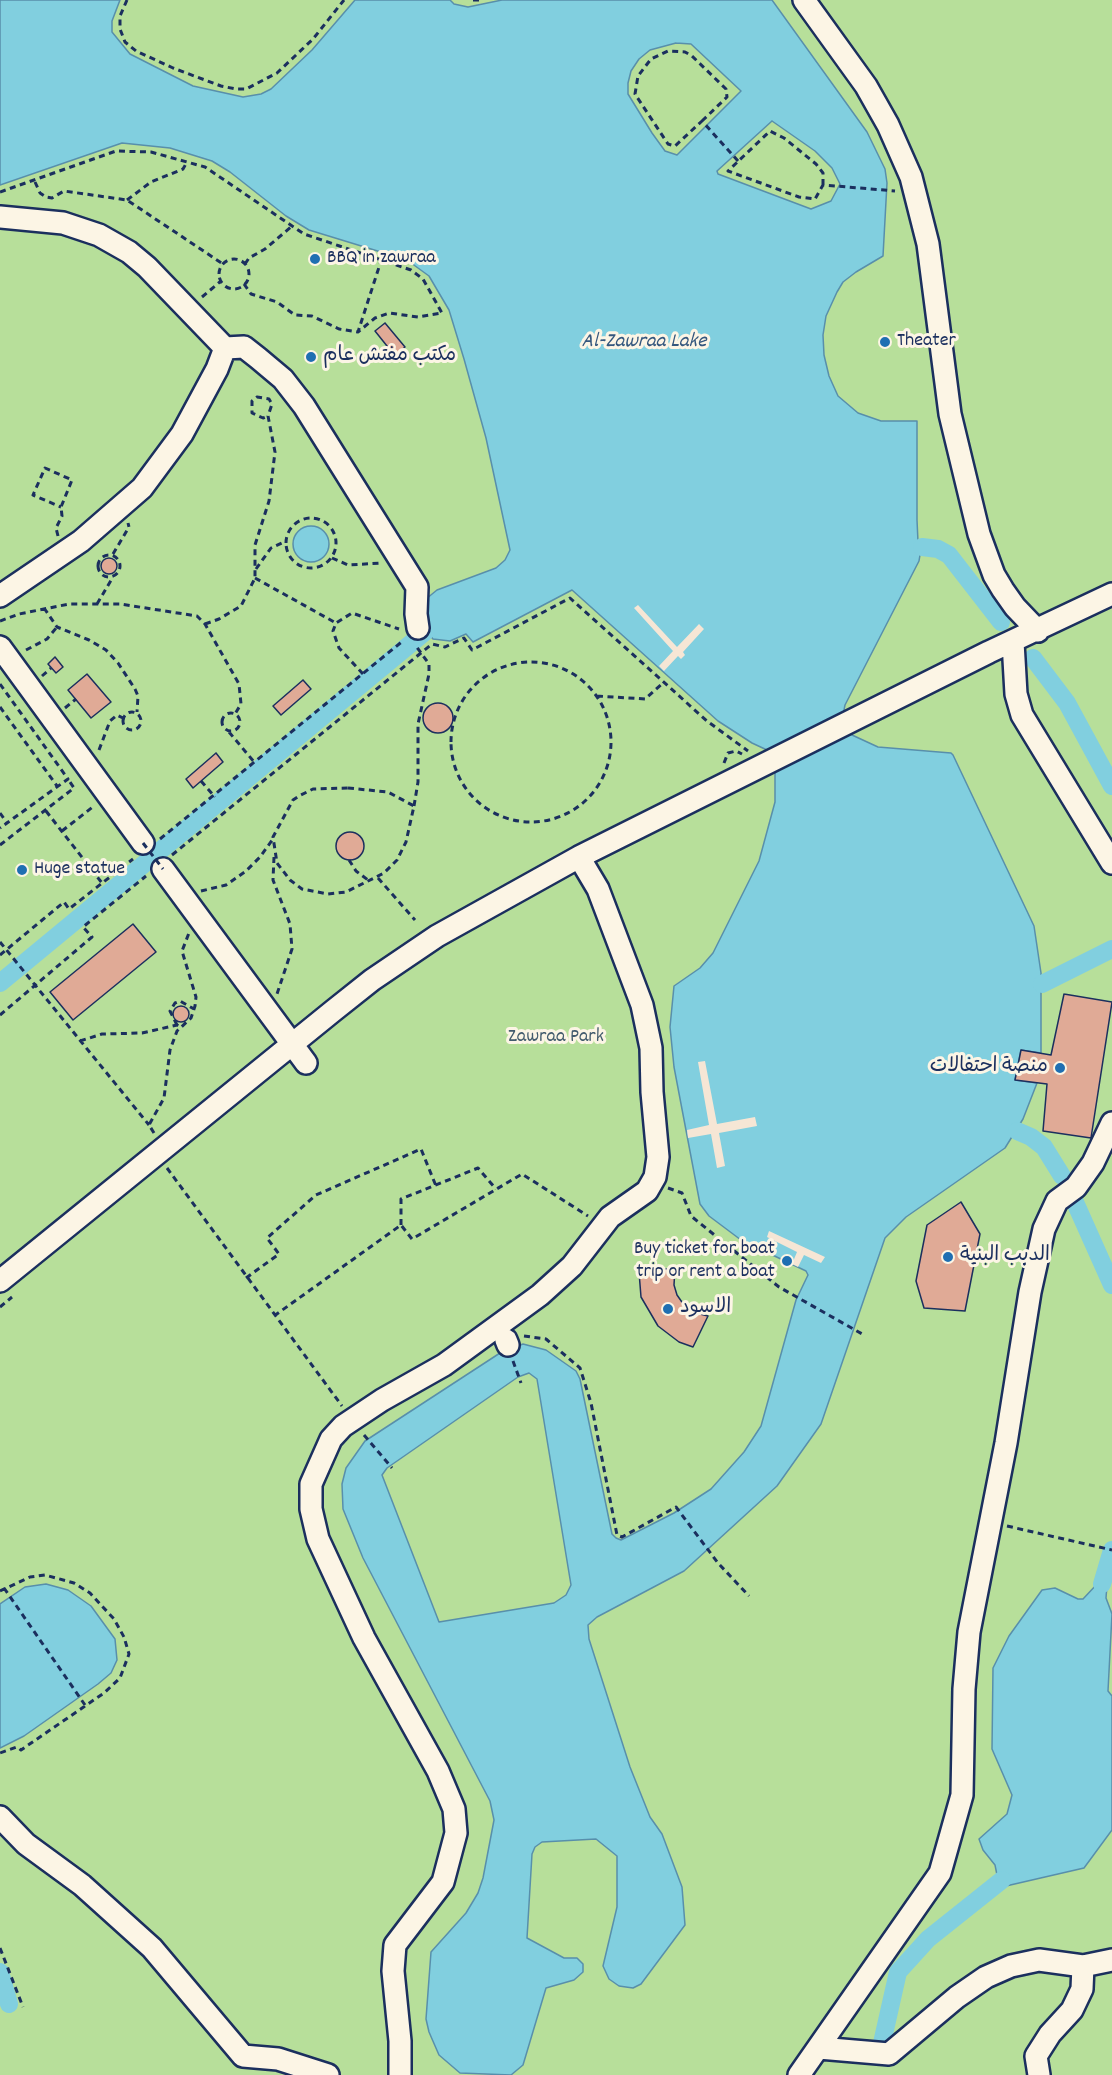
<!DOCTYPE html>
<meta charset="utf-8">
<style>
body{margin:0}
canvas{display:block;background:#f6e6d5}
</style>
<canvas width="1112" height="2075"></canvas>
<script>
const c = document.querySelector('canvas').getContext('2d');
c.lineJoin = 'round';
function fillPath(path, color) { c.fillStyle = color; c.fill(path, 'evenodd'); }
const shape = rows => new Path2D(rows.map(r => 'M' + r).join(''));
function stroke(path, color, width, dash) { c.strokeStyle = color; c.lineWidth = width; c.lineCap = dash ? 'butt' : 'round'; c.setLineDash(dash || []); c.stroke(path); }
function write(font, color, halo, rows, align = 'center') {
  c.font = font + ' Dekko,"Playpen Sans Arabic",sans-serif'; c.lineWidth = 6; c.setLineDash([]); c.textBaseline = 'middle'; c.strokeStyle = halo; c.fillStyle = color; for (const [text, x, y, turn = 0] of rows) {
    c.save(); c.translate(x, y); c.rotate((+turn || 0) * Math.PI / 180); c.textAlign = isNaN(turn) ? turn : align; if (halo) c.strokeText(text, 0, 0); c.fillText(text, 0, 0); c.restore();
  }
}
fillPath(shape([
 [0,0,1112,0,1112,2075,0,2075]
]), '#b7df9a');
const water = shape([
 [0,0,120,0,112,21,112,32,130,54,193,86,243,97,261,94,271,89,312,50,355,0,450,0,454,4,468,7,502,0,772,0,867,132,885,169,887,183,883,256,856,272,843,282,837,292,826,316,823,335,824,355,829,376,838,396,858,413,881,421,917,421,917,520,918,542,922,543,919,561,845,705,842,720,844,728,852,735,878,747,951,753,953,755,1034,926,1041,973,1041,1053,1021,1050,1015,1080,1037,1083,1023,1119,1005,1148,906,1217,885,1238,821,1424,777,1486,684,1571,597,1617,588,1625,589,1639,630,1767,650,1817,662,1834,682,1887,685,1925,641,1984,633,1988,619,1986,609,1979,603,1966,617,1907,617,1856,596,1839,542,1842,535,1847,532,1854,527,1938,564,1958,577,1958,583,1964,583,1972,574,1980,546,1988,523,2065,511,2075,460,2073,439,2055,429,2032,426,2019,431,1952,466,1913,478,1893,483,1878,494,1820,490,1801,363,1558,343,1509,342,1484,346,1468,365,1441,500,1353,523,1344,546,1350,576,1371,580,1379,612,1534,616,1538,621,1540,674,1513,711,1489,744,1452,761,1426,796,1300,808,1275,806,1271,741,1240,709,1216,700,1204,674,1067,670,1027,674,986,700,968,713,953,759,861,775,802,775,764,773,755,767,750,752,743,718,721,572,590,473,642,466,634,450,641,433,639,423,627,426,599,437,590,496,568,505,560,510,550,486,438,464,359,449,310,429,276,407,260,309,230,286,216,230,172,212,161,170,148,122,143,0,185,0,0],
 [676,43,691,44,741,91,677,155,665,151,652,133,628,94,628,83,631,71,639,59,650,50,676,43],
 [772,121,815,151,832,168,840,184,831,201,811,209,718,174,717,171,772,121],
 [529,1373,537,1379,571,1585,566,1595,554,1603,439,1622,382,1475,387,1468,518,1377,529,1373],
 '293 544a18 18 0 1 1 36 0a18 18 0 1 1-36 0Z',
 [1098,1583,1107,1585,1106,1598,1112,1614,1108,1691,1112,1696,1112,1830,1084,1868,1006,1886,997,1875,995,1865,983,1850,979,1839,1007,1814,1012,1795,992,1749,993,1668,1009,1636,1042,1590,1055,1588,1078,1599,1083,1599,1098,1583],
 [46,1584,68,1590,91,1606,115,1639,117,1660,111,1673,98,1684,24,1736,0,1748,0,1604,25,1587,46,1584]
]);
fillPath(water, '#81cfdf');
stroke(water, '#588fab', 1.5);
fillPath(shape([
 [638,605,677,647,699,624,704,629,683,652,685,655,681,659,678,656,664,671,659,666,673,651,634,608],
 [705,1061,717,1124,755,1117,757,1126,719,1133,725,1166,717,1168,711,1134,688,1138,687,1130,709,1125,698,1062],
 [769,1231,825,1257,821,1263,804,1255,798,1267,792,1264,797,1252,767,1237]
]), '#f6e6d5');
stroke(shape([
 [922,547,938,549,949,555,1001,622],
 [1033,658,1067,703,1112,786],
 [0,983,426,631],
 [1042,984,1112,949],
 [1017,1131,1031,1137,1044,1147,1062,1176],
 [1074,1200,1112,1285],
 [1102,1584,1112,1550],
 [0,1972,9,2004],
 [882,2043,898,1972,928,1939,1002,1880]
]), '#81cfdf', 18);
const building = shape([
 [385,323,405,347,395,356,375,331,385,323],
 '101 566a8 8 0 1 1 16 0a8 8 0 1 1-16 0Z',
 [55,657,63,667,56,673,48,664,55,657],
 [87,674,111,702,91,718,68,690,87,674],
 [303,680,311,689,281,715,273,706,303,680],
 '423 718a15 15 0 1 1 30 0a15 15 0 1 1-30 0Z',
 [216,753,223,762,193,788,186,779,216,753],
 '336 846a14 14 0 1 1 28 0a14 14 0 1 1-28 0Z',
 [133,924,156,952,73,1020,50,992,133,924],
 [1064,994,1112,1002,1091,1138,1043,1131,1047,1084,1015,1080,1021,1050,1051,1055,1064,994],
 '173 1014a8 8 0 1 1 16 0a8 8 0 1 1-16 0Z',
 [961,1202,980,1234,965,1311,924,1308,916,1281,927,1225,961,1202],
 [675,1268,674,1285,677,1295,684,1305,696,1313,708,1316,693,1347,679,1342,658,1326,641,1297,639,1272,675,1268]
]);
fillPath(building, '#e0aa96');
stroke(building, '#1b2f5e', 1.5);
const street = shape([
 [804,0,866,86,888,125,911,177,928,244,950,414,979,534,994,575,1003,590,1015,607,1038,631],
 [0,217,63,223,99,235,129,252,147,267,225,348],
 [225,348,244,347,258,358,283,379,304,406,417,587,416,614,418,628],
 [0,596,81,541,142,488,182,434,217,369,225,348],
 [1013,642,1016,694,1022,715,1112,863],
 [0,647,143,843],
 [163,869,306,1063],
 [0,1281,333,1011,372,980,437,936,579,857,989,652,1112,594],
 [506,1340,508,1345],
 [0,1817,26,1844,82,1885,152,1948,243,2056,278,2059,328,2075],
 [819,2048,889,2054,957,1997,986,1977,1011,1966,1039,1960,1083,1966,1112,1960],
 [400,2075,400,2041,393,1971,395,1945,443,1882,456,1833,454,1809,438,1771,364,1638,318,1539,311,1509,311,1484,331,1439,343,1426,382,1400,444,1365,540,1295,572,1266,610,1217,647,1191,655,1177,658,1157,652,1092,651,1048,642,1005,598,889,579,857],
 [799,2075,940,1873,962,1795,964,1689,969,1632,1006,1443,1030,1292,1044,1229,1057,1201,1076,1187,1093,1163,1112,1123],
 [1039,2075,1036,2056,1050,2034,1072,2010,1082,1989,1083,1966]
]);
stroke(street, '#1b2f5e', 26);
stroke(shape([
 [127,0,120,16,120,29,125,42,136,51,173,68,221,86,236,89,246,89,277,73,313,39,344,0],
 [473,0,480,0],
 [702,121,727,97,726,89,692,56,685,52,668,51,651,59,638,76,635,94,668,144,675,146,702,121,738,161],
 [35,182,40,193,46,197,52,198,64,191,127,200,223,264],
 [823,185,823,173,816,164,784,138,770,131,728,171,799,197,815,199,823,185,895,191],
 [0,192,116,151,151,152,205,167,304,234,411,270,423,279,442,313,418,317,389,313,375,318,358,332],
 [127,200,151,182,183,169,187,162],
 '219 274a15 15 0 1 1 30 0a15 15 0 1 1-30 0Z',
 [245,264,249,258,265,249,291,227],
 [244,284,251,294,277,302,295,315,312,316,339,329,358,332,381,261],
 [202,297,221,281],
 '286 543a25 25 0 1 1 50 0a25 25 0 1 1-50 0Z',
 [58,536,56,528,62,516,61,507,72,480,45,468,33,495,61,507],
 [113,554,129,527,128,523],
 '98 566a11 11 0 1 1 22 0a11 11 0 1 1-22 0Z',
 [332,558,348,565,382,563],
 [256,569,271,548,286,541],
 [255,578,336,623],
 [97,604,113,577],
 [44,608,57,627,89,640,106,650,118,663,135,689,138,696,137,712],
 [0,621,19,614,69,604,120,604,197,616,205,624,239,684,241,704,235,714],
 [205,624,219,619,241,606,255,578,255,545,269,501,275,452,268,416,272,404,269,399,257,397,252,401,252,413,263,418,268,416],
 [26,650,47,639,57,627],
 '451 742a80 80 0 1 1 160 0a80 80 0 1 1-160 0Z',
 [363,674,339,648,333,631,336,623,352,613,399,629],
 [42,676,51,668],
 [0,684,68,779,0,828],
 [597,696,645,699,664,682],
 [0,707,57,786],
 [65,708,76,699],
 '123 721a9 9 0 1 1 18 0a9 9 0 1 1-18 0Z',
 '222 722a9 9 0 1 1 18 0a9 9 0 1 1-18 0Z',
 [229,732,255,763],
 [99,750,110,721,117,715,123,718],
 [724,763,728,753,736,751,742,754],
 [201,781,215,797],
 [348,788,388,792,414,806,406,842,397,860,384,873,346,892,328,894,302,889,290,880,277,863,273,837,293,800,299,796,313,789,348,788],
 [414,806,418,782,418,724,429,674,429,664,416,646],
 [46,811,102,883],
 [0,813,7,823],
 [62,831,94,806],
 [160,839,404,640],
 [0,845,74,788,68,779],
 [172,855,432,644,445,647,464,638,472,650,570,598,707,721,748,751],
 [274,857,273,880,290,924,292,949,277,994],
 [349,860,356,871,368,880],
 [378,878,415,920],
 [201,891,226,885,246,871,260,857,273,839],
 [0,942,149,1125],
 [0,955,64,902,69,909,133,859],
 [0,1015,92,937,83,927,146,876],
 [177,1025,170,1011,175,1003,180,1001,194,1009],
 [80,1041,102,1034,142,1033,177,1025,180,1027],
 [154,1133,149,1125,164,1098,170,1050,177,1031,191,1018,195,1006,196,997,182,951,189,933],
 [167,1168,342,1406],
 [668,1188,682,1193,691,1216,779,1287,864,1335],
 [401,1225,401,1199,478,1168,496,1189],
 [246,1278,279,1254,267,1238,316,1195,421,1149,436,1186],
 [0,1307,12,1297],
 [274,1316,401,1225,412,1239,522,1174,588,1216],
 [524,1336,546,1339,580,1368,591,1403,617,1535,622,1537,676,1507,718,1563,749,1596],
 [513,1361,521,1383],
 [364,1435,392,1468],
 [1007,1526,1112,1550],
 [4,1588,85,1705],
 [0,1591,30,1577,45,1575,74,1583,90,1593,114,1619,124,1637,129,1654,120,1678,104,1693,21,1750,17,1747,0,1753],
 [0,1948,23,2007]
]), '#1b2f5e', 3, [6, 4.5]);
stroke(street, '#fcf5e5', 21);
stroke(shape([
 [143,843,163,869]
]), '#1b2f5e', 3, [6, 4.5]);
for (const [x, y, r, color] of [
 [315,259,6,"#1f6fb2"],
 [885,342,6,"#1f6fb2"],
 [311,357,6,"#1f6fb2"],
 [22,870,6,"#1f6fb2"],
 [1060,1068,6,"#1f6fb2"],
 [948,1257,6,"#1f6fb2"],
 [787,1261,6,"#1f6fb2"],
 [668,1309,6,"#1f6fb2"]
]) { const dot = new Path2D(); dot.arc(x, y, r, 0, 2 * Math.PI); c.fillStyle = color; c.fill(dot); stroke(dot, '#fcf5e5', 2); }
write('20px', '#1b2f5e', '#fcf5e5', [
 ["BBQ in zawraa",327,259],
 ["Theater",897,342],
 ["مكتب مفتش عام",323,357],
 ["Huge statue",34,870],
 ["منصة احتفالات",1048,1068,"right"],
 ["Buy ticket for boat",775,1250,"right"],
 ["trip or rent a boat",775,1273,"right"],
 ["الدبب البنية",960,1257],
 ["الاسود",680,1309]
], 'left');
write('20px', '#425b6d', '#fcf5e5', [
 ["Zawraa Park",556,1038]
]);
write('italic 21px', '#34577e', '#fcf5e5', [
 ["Al-Zawraa Lake",644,343]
]);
</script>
